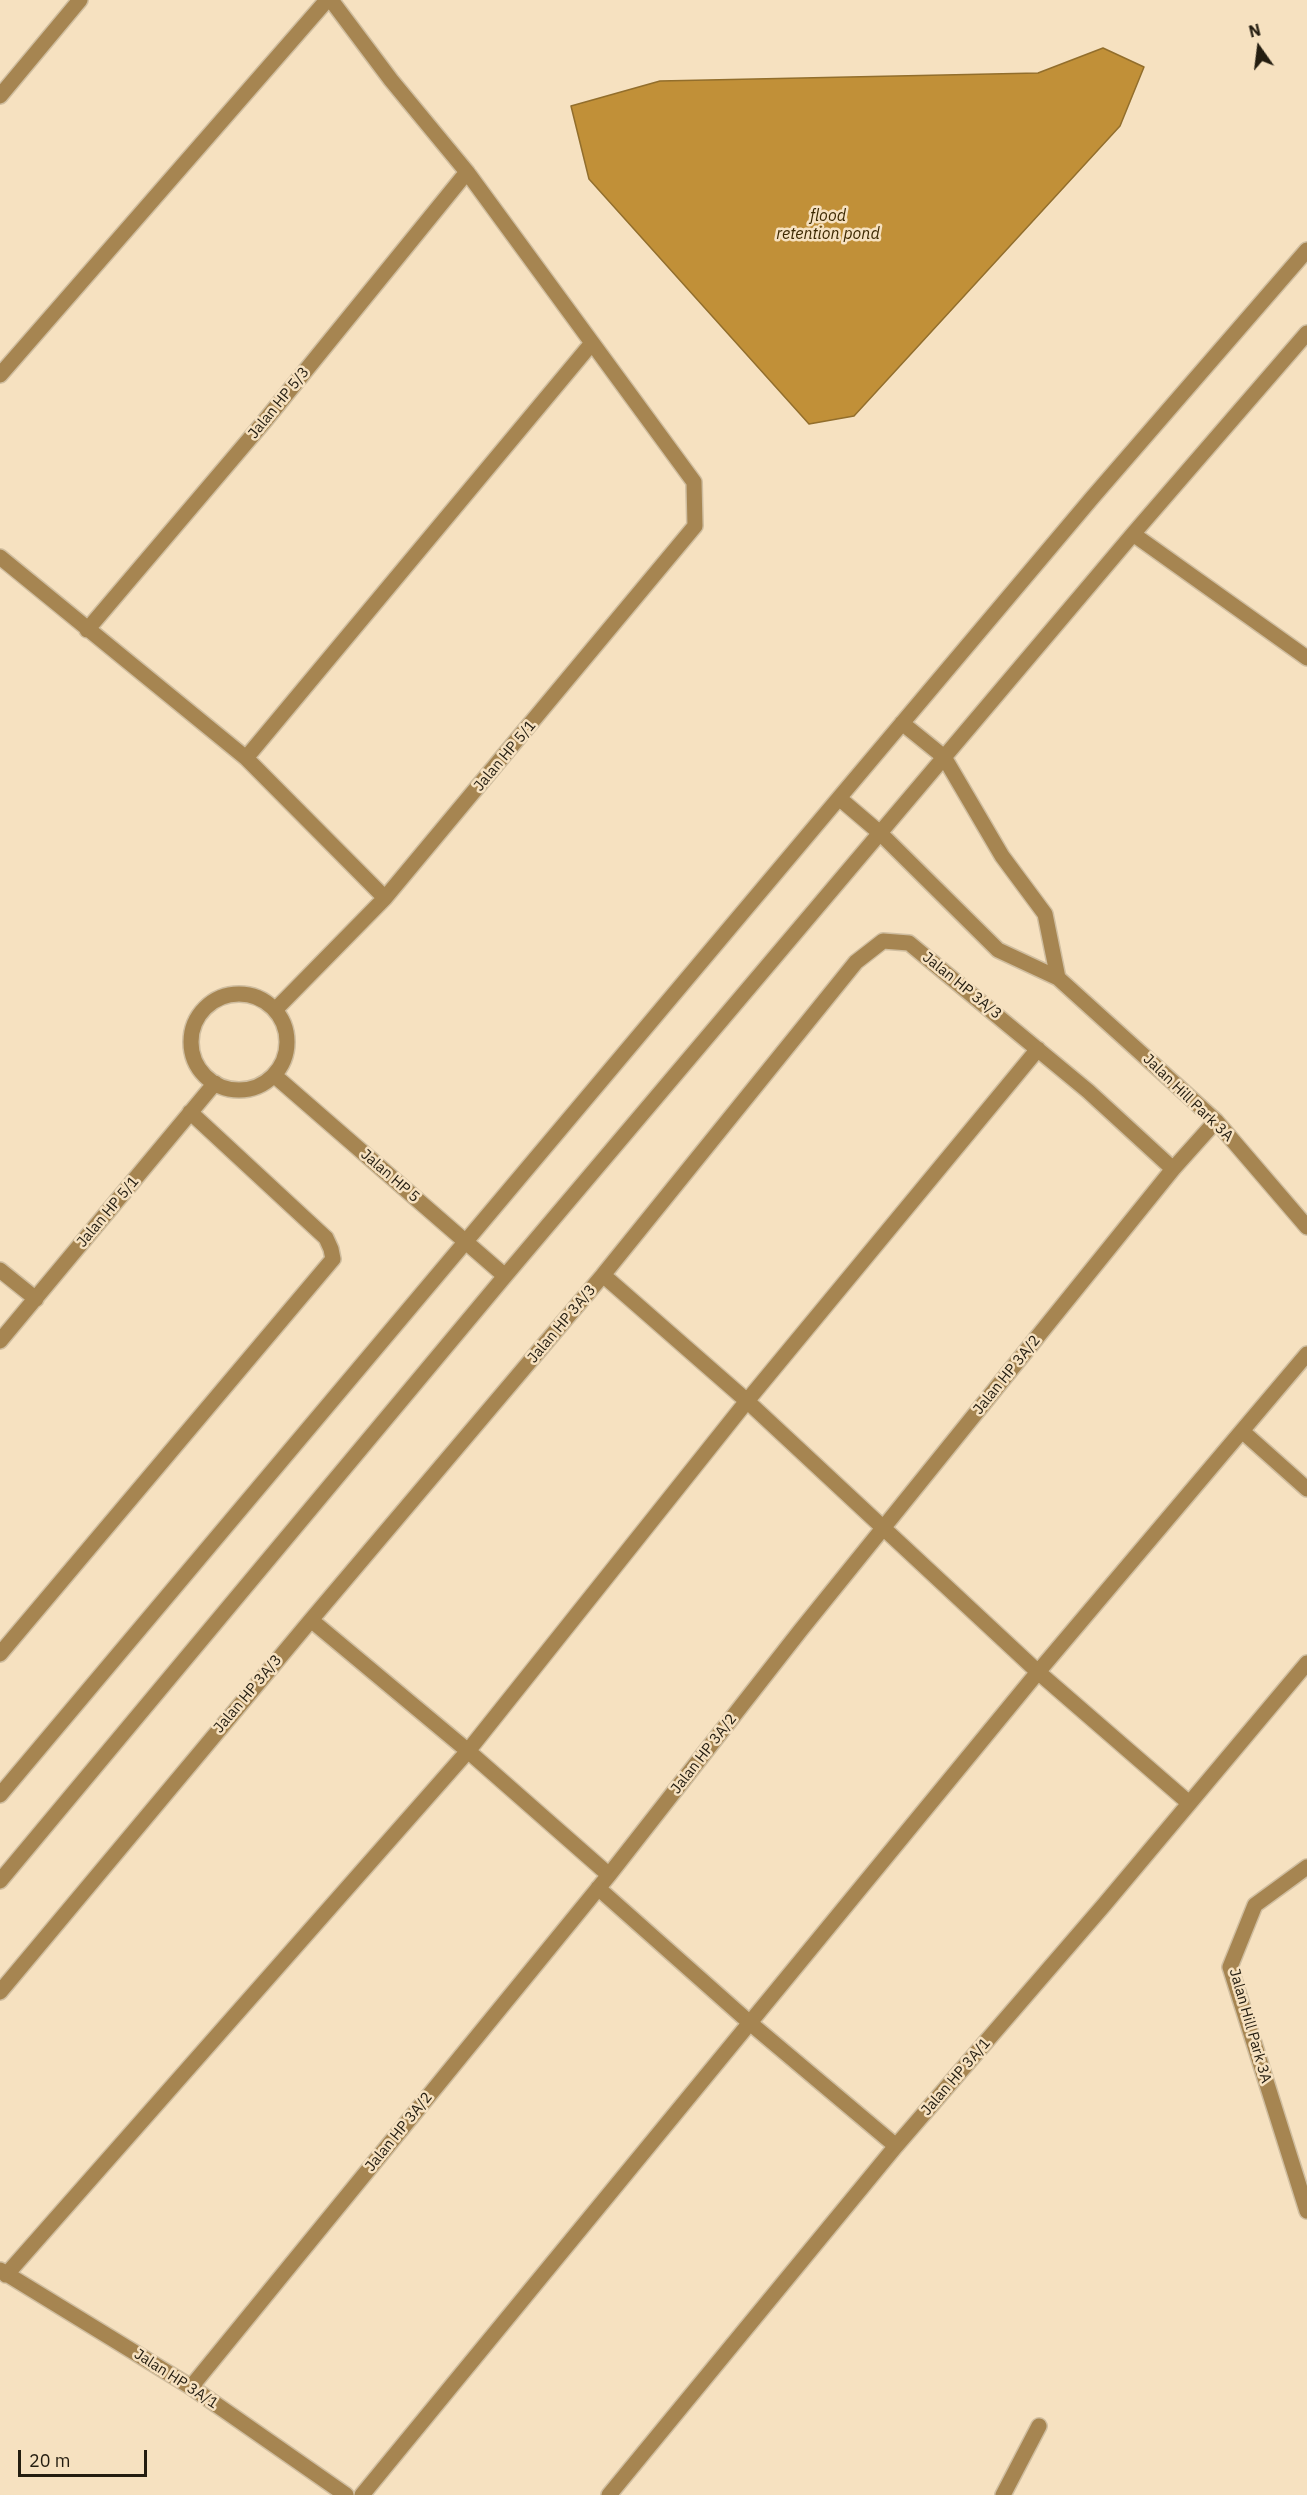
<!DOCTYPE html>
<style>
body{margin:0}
#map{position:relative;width:1307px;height:2495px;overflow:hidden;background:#f6e1c0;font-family:"IBM Plex Sans",sans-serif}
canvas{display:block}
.north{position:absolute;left:1229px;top:18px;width:60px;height:60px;-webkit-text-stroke:4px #f6e1c0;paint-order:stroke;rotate:346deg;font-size:16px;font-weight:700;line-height:24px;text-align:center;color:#241d10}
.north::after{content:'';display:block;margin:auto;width:21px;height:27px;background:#241d10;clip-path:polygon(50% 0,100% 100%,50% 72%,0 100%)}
.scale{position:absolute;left:18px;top:2450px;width:129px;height:27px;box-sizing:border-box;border:3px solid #241d10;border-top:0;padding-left:8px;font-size:18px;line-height:21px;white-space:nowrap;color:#241d10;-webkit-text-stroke:4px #f6e1c0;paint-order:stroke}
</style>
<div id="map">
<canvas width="1307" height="2495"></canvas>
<div class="north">N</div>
<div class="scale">20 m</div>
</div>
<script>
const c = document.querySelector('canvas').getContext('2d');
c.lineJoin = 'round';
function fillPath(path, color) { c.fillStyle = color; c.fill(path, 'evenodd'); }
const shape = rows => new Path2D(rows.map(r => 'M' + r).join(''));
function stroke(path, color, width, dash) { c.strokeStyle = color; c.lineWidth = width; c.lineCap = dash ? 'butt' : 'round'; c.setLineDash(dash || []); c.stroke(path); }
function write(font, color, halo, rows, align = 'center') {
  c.font = font + ' "IBM Plex Sans",sans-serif'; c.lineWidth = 5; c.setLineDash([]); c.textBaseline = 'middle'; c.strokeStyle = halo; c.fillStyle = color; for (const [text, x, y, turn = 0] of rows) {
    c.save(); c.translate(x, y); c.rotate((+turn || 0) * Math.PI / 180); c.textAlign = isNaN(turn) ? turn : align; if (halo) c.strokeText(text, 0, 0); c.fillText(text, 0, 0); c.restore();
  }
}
const water = shape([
 [1103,48,1144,67,1120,126,854,416,809,424,589,179,571,106,660,81,1038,73,1103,48]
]);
fillPath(water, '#c19038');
stroke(water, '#926e2c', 1.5);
const minor = shape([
 [0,96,80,0],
 [0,375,327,0],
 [1133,534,1307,658],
 [0,557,246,758,385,898],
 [87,630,263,423,467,172],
 [902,723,944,757,1002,856,1045,914,1058,978],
 [246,758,592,343],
 [839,798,880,833,998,950,1058,978,1216,1121,1307,1227],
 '191 1042a48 48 0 1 1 96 0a48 48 0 1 1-96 0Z',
 [275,1010,385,898,695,526,694,482,467,172,391,80,331,0],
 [275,1076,505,1276],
 [0,1270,36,1299],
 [603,1275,747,1401,1038,1672,1189,1803],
 [0,1341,215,1083],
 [1242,1431,1307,1489],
 [311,1620,468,1751,609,1875],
 [0,1654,333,1259,331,1249,326,1238,190,1112],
 [0,1795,839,798,1092,498,1307,250],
 [1307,1867,1255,1905,1230,1967,1307,2211],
 [0,1881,505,1276,1133,534,1307,333],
 [598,1888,750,2023,896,2146],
 [0,1992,311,1620,603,1275,856,962,883,941,909,943,1088,1091,1173,1169],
 [0,2270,191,2387,346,2495],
 [6,2275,468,1751,747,1401,1038,1049],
 [191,2387,609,1875,800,1631,1173,1169,1216,1121],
 [362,2495,1038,1672,1307,1354],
 [609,2495,896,2146,1104,1905,1307,1663],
 [1003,2495,1039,2426]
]);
stroke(minor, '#d0bea0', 18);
stroke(minor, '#a68551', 15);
write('15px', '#241d10', '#f6e1c0', [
 ["Jalan HP 5/3",279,403,-51],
 ["Jalan HP 5/1",505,756,-50],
 ["Jalan HP 3A/3",962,986,39],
 ["Jalan Hill Park 3A",1188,1098,44],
 ["Jalan HP 5",390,1176,41],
 ["Jalan HP 5/1",108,1212,-50],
 ["Jalan HP 3A/3",562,1324,-50],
 ["Jalan HP 3A/2",1007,1375,-51],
 ["Jalan HP 3A/3",248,1694,-50],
 ["Jalan HP 3A/2",704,1754,-52],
 ["Jalan Hill Park 3A",1250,2026,74],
 ["Jalan HP 3A/1",956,2077,-49],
 ["Jalan HP 3A/2",399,2132,-51],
 ["Jalan HP 3A/1",176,2379,33]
]);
write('italic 16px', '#3c2801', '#f6e1c0', [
 ["flood",828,216],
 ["retention pond",828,234]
]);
</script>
